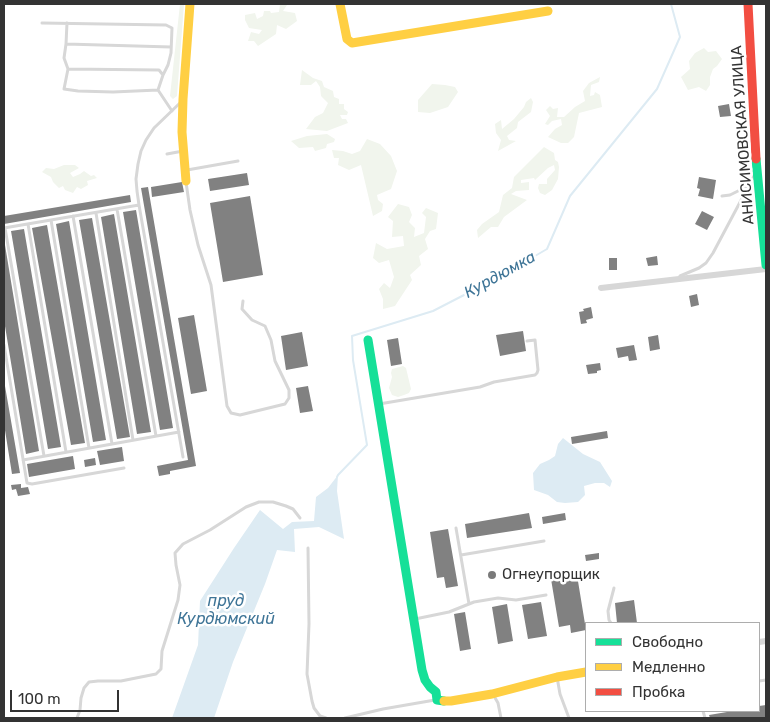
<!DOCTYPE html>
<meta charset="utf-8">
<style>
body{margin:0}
#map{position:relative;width:770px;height:722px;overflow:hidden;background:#fff;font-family:Rubik,sans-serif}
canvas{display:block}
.frame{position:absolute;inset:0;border:5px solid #333;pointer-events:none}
.legend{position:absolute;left:585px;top:622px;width:175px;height:90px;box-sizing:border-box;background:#fff;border:1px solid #adadad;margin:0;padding:6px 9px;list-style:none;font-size:15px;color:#333}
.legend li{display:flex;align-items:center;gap:10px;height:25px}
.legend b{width:25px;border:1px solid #adadad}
.scale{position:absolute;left:10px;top:690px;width:109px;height:22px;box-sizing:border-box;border:2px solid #333;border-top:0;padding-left:6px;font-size:15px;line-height:18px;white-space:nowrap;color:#333;-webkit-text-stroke:4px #fff;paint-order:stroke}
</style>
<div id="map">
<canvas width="770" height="722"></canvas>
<div class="frame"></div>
<ul class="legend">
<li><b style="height:6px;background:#16e098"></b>Свободно</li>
<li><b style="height:6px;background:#ffcf43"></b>Медленно</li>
<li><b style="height:6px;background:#f24e42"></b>Пробка</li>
</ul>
<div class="scale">100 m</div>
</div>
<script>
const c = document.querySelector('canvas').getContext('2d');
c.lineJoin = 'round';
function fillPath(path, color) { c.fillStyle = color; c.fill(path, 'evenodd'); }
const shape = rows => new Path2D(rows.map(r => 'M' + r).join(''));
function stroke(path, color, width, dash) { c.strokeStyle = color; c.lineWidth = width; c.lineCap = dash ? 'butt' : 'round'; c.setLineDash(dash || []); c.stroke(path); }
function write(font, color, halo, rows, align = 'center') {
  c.font = font + ' Rubik,sans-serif'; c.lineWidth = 5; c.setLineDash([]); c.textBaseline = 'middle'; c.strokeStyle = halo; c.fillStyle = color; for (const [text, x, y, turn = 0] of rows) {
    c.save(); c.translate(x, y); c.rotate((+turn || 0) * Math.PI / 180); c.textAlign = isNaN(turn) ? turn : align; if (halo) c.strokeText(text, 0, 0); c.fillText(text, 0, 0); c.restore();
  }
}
fillPath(shape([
 [180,4,184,4,177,96,173,99,170,96],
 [280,4,286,4,287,5,283,11,295,13,297,21,286,29,277,25,276,34,258,46,254,41,248,41,251,32,259,34,262,30,249,28,245,20,245,15,255,13,257,19,263,16,264,11,270,11,271,13,279,12],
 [704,48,708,52,716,51,722,59,717,66,713,69,710,77,710,85,706,91,699,87,688,90,681,77,690,69,689,61,695,53],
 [302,70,313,78,322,81,324,87,333,91,334,97,339,99,339,104,344,104,344,109,348,112,347,115,340,115,342,119,346,119,348,123,327,131,306,129,315,117,323,113,328,103,321,96,320,87,316,81,311,85,300,85],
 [600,77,599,82,591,85,590,96,594,95,595,92,600,95,602,107,579,113,574,137,568,143,561,143,548,137,555,129,562,125,561,119,552,121,548,125,545,124,550,116,546,110,550,106,553,109,558,108,557,117,564,117,575,107,585,101,583,91,589,83],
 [432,84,445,85,455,87,458,92,448,107,430,113,418,112,418,100],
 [531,98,533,102,531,112,518,122,517,128,507,136,509,140,516,141,498,151,501,140,496,133,495,124,501,120,502,129,514,119,524,107,526,102],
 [327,134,335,139,334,142,327,144,326,148,315,151,313,147,299,148,291,141,307,136],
 [367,139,380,144,391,156,397,171,391,189,377,195,378,200,383,204,382,211,373,216,361,165,349,170,338,165,339,158,334,158,332,150,343,151,352,154,360,151],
 [544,147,554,153,555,160,558,162,559,167,558,179,552,190,545,195,540,193,538,188,539,184,547,184,547,179,555,170,554,165,548,168,535,180,534,178,521,180,521,183,529,182,529,190,516,191,511,194,527,200,504,217,498,227,491,227,478,238,477,230,482,224,499,212,503,195,512,188,514,177],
 [64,165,75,165,79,168,70,173,73,177,80,174,84,171,91,176,94,175,97,178,87,181,88,185,81,189,77,187,73,193,65,190,63,186,59,188,53,182,51,177,42,172,46,168,54,169],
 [398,204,409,207,412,215,409,222,415,228,414,237,424,233,426,217,422,213,426,208,438,213,436,229,430,231,425,239,428,249,419,256,421,265,410,275,412,280,395,306,383,309,383,299,379,289,384,283,390,288,394,277,389,260,379,263,373,258,376,243,387,249,404,246,403,236,392,237,393,221,388,217],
 [403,366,406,368,411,389,409,393,404,395,398,397,392,395,389,388,392,377,391,373,392,369]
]), '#f1f5ed');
fillPath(shape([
 [563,438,583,454,600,462,612,481,610,487,604,483,595,483,584,486,585,495,578,502,565,503,557,502,548,495,534,490,533,473,540,464,549,460,555,456,558,444],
 [338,475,337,491,344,539,319,527,294,529,295,552,277,550,265,584,233,662,214,718,172,718,198,645,200,601,234,548,260,510,283,529,292,522,314,521,316,497,328,488]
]), '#ddebf3');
stroke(shape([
 [337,477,338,475,367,445,353,360,352,336,433,311,499,277,547,249,570,196,657,89,680,37,671,4]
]), '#ddebf3', 2);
fillPath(shape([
 [729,104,731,116,720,117,718,106],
 [247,173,249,185,210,191,208,179],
 [699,177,716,180,713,199,698,196,700,189,697,188],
 [182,182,184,192,152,197,151,187],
 [148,187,196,466,170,471,170,474,159,476,157,466,188,460,141,188],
 [130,195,131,202,4,224,4,216],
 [250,196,263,275,223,282,210,203],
 [136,210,173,428,160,430,123,212],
 [702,211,714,217,707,230,695,224],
 [114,214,151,432,137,434,101,217],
 [92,218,130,437,117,439,79,220],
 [69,221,106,440,93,442,56,224],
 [47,225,85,443,71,445,32,228],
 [24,229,61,447,48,449,11,231],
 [4,245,5,245,39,451,26,454,4,320],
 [657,256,658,265,648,266,646,258],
 [609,258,617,258,617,270,609,270],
 [697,294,699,305,691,307,689,296],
 [591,307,593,318,586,320,587,323,581,324,579,312,584,311,583,309],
 [194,315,207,391,191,394,178,318],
 [523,331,526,351,500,356,496,335],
 [302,332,308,366,286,370,281,336],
 [658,335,660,349,650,351,648,337],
 [398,338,402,364,391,366,387,340],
 [634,345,637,360,629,361,628,356,618,358,616,348],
 [600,363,601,370,597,371,597,373,588,374,586,365],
 [4,386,5,386,20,473,12,474,4,424],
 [308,386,313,411,300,413,296,388],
 [607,431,608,438,572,444,571,437],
 [122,447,124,461,100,465,97,451],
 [73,456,75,469,29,477,27,464],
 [95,458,96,465,85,467,84,460],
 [21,484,21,488,28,487,30,494,18,496,16,489,12,490,11,485],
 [529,513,532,528,467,538,465,524],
 [565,513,566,520,543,524,542,517],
 [448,529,458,586,446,588,444,577,437,578,430,532],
 [599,553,599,559,586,561,585,555],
 [576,569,586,630,571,633,570,625,559,627,550,573],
 [634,600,637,623,617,623,615,603],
 [541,602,547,636,528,639,522,605],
 [507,604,513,641,498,644,492,607],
 [465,612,471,649,460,651,454,614],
 [766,705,766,718,710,718,709,715,733,711,759,711,759,706]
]), '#818181');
stroke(shape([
 [42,23,166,25,172,28,171,53,168,65,163,75,159,70,68,69,64,89,78,91,113,92,158,90,172,111],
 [66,44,67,23],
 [68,69,64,58,66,44,171,47],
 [158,90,163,75],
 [167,154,183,151],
 [187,170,238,161],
 [186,182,190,210,198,245,211,285,227,406,231,413,240,415,285,404,289,398,289,390,275,361,271,340,265,326,252,320,242,309,243,301],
 [722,196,730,195,748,186],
 [139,205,183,457],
 [117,209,156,436],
 [96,213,133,440],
 [73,216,112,444],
 [51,220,89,448],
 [28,224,66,452],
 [4,228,139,205,137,191,136,179,138,164,141,151,146,140,154,128,181,102],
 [5,228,44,456],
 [680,276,699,268,706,263,713,253,755,174],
 [4,345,27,483,32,484,124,468],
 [379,404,480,387,494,382,535,375,537,373,538,370,535,340,527,341],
 [23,460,179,432],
 [456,528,469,604],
 [308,548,309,624,307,674,312,701,314,708,320,716,326,718],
 [461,555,544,541],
 [415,619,449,612,474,602,498,598,516,600,546,595],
 [611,623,609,620,608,611,614,588],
 [557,677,560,694,569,718],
 [759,681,766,680],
 [494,696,498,703,501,718],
 [703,711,705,718],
 [77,718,80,710,81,698,84,688,89,682,98,681,121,681,156,674,161,669,162,651,178,600,180,585,176,565,175,553,183,544,210,530,246,507,259,502,273,502,286,506,293,509,300,518],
 [345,718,383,709,435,700]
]), '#d7d7d7', 3);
stroke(shape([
 [601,288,766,269],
 [759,642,766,641]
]), '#d7d7d7', 6);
stroke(shape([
 [756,159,766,265],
 [368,340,422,670,425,680,430,687,436,692,437,700,444,701]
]), '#16e098', 9);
stroke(shape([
 [340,4,347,39,352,43,548,11],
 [186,181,182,132,183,99,190,4],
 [444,701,451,701,492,694,557,677,586,672]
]), '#ffcf43', 9);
stroke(shape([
 [748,4,756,159]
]), '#f24e42', 9);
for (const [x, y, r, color] of [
 [492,575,5,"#7a7a7a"]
]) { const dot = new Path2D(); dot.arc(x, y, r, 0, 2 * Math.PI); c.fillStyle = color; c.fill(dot); stroke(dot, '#fff', 2); }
write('15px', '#333', '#fff', [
 ["АНИСИМОВСКАЯ УЛИЦА",743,135,-94]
]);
write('15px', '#333', '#fff', [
 ["Огнеупорщик",502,575]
], 'left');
write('italic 16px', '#3f7597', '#fff', [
 ["Курдюмка",500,275,-29],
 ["пруд",226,601],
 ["Курдюмский",226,619]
]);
</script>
